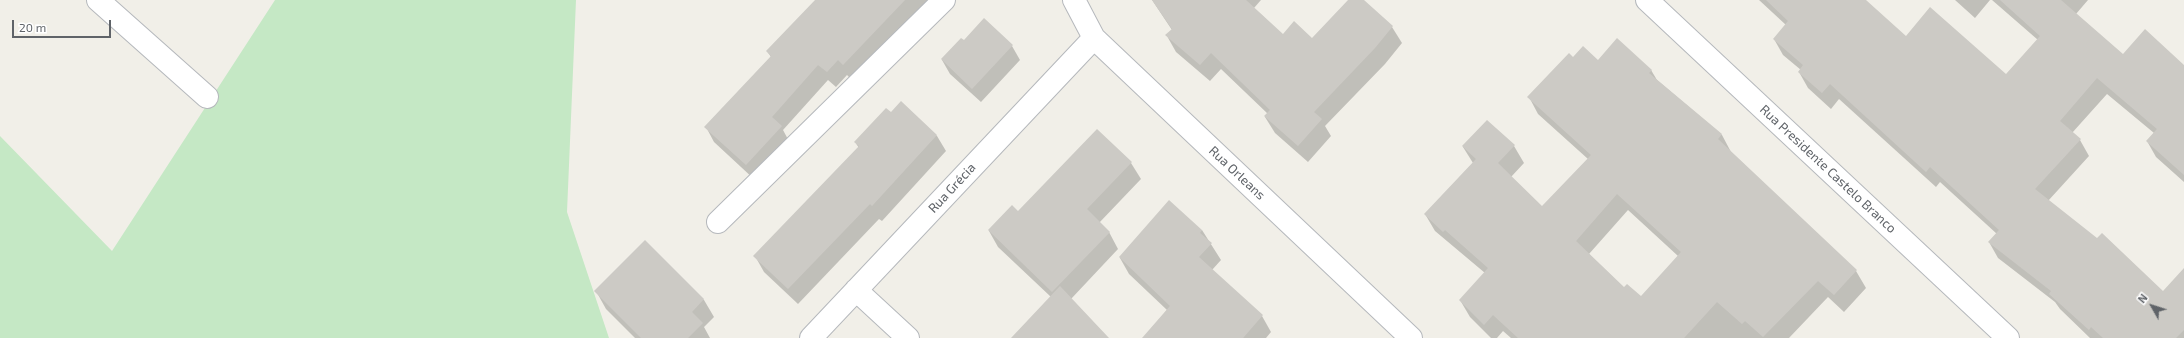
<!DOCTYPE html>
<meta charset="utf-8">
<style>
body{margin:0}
#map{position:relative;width:2184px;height:338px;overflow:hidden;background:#f1efe8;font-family:"Exo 2",sans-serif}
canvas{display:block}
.north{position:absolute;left:2132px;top:286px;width:40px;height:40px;-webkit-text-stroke:3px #fff;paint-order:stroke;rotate:309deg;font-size:11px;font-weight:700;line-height:16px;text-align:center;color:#5f6368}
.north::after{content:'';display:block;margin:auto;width:14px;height:18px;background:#5f6368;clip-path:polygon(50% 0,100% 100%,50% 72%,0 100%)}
.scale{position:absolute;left:12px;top:20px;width:99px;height:18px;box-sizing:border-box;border:2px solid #5f6368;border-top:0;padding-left:5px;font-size:12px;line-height:14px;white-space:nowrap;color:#5f6368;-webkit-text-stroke:3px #fff;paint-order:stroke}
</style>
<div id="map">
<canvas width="2184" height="338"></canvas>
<div class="north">N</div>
<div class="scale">20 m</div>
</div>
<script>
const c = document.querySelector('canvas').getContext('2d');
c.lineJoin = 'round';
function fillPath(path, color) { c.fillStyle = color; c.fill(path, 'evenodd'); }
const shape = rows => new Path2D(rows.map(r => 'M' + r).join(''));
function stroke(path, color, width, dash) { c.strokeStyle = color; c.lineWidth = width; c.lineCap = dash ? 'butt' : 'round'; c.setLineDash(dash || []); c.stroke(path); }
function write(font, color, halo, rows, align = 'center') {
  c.font = font + ' "Exo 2",sans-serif'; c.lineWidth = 4; c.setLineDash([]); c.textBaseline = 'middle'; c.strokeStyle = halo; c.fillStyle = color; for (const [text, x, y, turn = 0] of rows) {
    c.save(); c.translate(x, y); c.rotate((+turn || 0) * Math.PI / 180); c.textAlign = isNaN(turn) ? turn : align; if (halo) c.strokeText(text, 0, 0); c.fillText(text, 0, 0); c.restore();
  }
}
fillPath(shape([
 [275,0,576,0,567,212,609,338,0,338,0,136,112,251]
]), '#c5e8c5');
fillPath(shape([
 [817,0,928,0,852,80,847,75,836,87,828,80,783,130,790,143,755,180,714,142,706,127,771,57,767,51],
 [1152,0,1261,0,1254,8,1283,35,1312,39,1350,0,1363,0,1392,27,1402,43,1385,64,1325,126,1331,136,1308,162,1275,133,1265,117,1268,114,1221,69,1210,81,1176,52,1167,36,1172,30],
 [1759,0,1864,0,1906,37,2007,76,2038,40,1992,0,2088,0,2076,14,2123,55,2184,66,2184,182,2156,157,2147,141,2154,133,2107,94,2072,133,2080,140,2089,156,2048,201,2163,292,2184,290,2184,338,2090,338,2060,309,2055,302,1998,258,1989,242,1997,234,1940,182,1936,187,1839,99,1831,109,1808,88,1799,72,1801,70,1783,55,1774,39,1786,25],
 [1955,0,1990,0,1975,18],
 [964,42,1012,46,1020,60,981,102,950,74,942,60],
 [1573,58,1651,70,1657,80,1722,135,1731,152,1856,271,1866,288,1844,312,1828,297,1789,338,1511,338,1503,331,1497,338,1491,338,1470,317,1460,300,1485,273,1435,231,1425,214,1473,163,1463,147,1514,146,1524,163,1511,177,1542,208,1588,159,1538,114,1529,97],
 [1628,210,1678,256,1641,298,1624,288,1589,254],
 [901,103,937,136,946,151,882,221,879,219,798,304,764,272,755,256,859,148,855,142,891,114],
 [1097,130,1131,163,1141,179,1099,223,1109,232,1118,249,1071,299,1108,338,1013,338,1051,297,998,247,989,231,1018,212],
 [1202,230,1221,260,1212,270,1262,316,1271,332,1266,338,1143,338,1167,310,1129,274,1120,258],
 [645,242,704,300,714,317,704,327,710,338,635,338,606,309,596,291]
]), '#0003');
fillPath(shape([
 [815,0,905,0,843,65,838,60,827,72,818,65,772,117,782,126,746,165,704,127,771,56,766,51],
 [1152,0,1246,0,1283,34,1294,21,1312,38,1348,0,1364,0,1393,26,1375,48,1314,112,1322,119,1298,146,1264,116,1270,110,1211,53,1200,65,1165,35,1172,29],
 [1766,0,1866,0,1906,36,1930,7,2006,74,2040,36,2000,0,2061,0,2123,54,2145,29,2184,65,2184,175,2146,141,2157,129,2097,78,2060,121,2081,139,2035,189,2097,238,2102,233,2163,291,2184,268,2184,330,2176,338,2103,338,2091,327,2089,330,2049,294,2051,291,1988,242,1999,230,1930,167,1926,172,1830,84,1822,93,1798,72,1803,65,1773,39,1788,21],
 [984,18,1013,45,972,89,941,59,961,38,964,40],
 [1617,38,1652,70,1649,73,1722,134,1718,139,1857,270,1834,295,1818,281,1763,337,1745,321,1742,324,1717,302,1684,338,1518,338,1493,315,1484,325,1459,300,1488,268,1445,230,1443,232,1424,214,1476,159,1462,146,1487,120,1515,145,1498,163,1542,206,1591,155,1527,97,1569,53,1573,57,1583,46,1598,60],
 [1617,194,1681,252,1641,296,1627,284,1624,287,1576,241],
 [901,101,937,135,872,206,870,204,788,289,753,256,859,146,854,142,886,108,891,112],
 [1097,129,1132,162,1087,209,1110,232,1052,292,988,230,1012,205,1018,211],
 [1169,200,1202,230,1200,233,1212,243,1199,257,1263,315,1243,338,1142,338,1170,306,1119,257],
 [645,240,704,299,692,312,703,323,688,338,641,338,594,291],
 [1060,286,1109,338,1011,338]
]), '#cccac5');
const minor = shape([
 [98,0,207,97],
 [1074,0,1094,38,1411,338],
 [1647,0,2008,338],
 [718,222,944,0],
 [856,290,908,338],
 [811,338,1094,38]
]);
stroke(minor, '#b5b8bc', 24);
stroke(minor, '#fff', 22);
write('13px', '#5f6368', '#fff', [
 ["Rua Presidente Castelo Branco",1828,169,43],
 ["Rua Orleans",1237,173,43],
 ["Rua Grécia",952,188,-47]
]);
</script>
